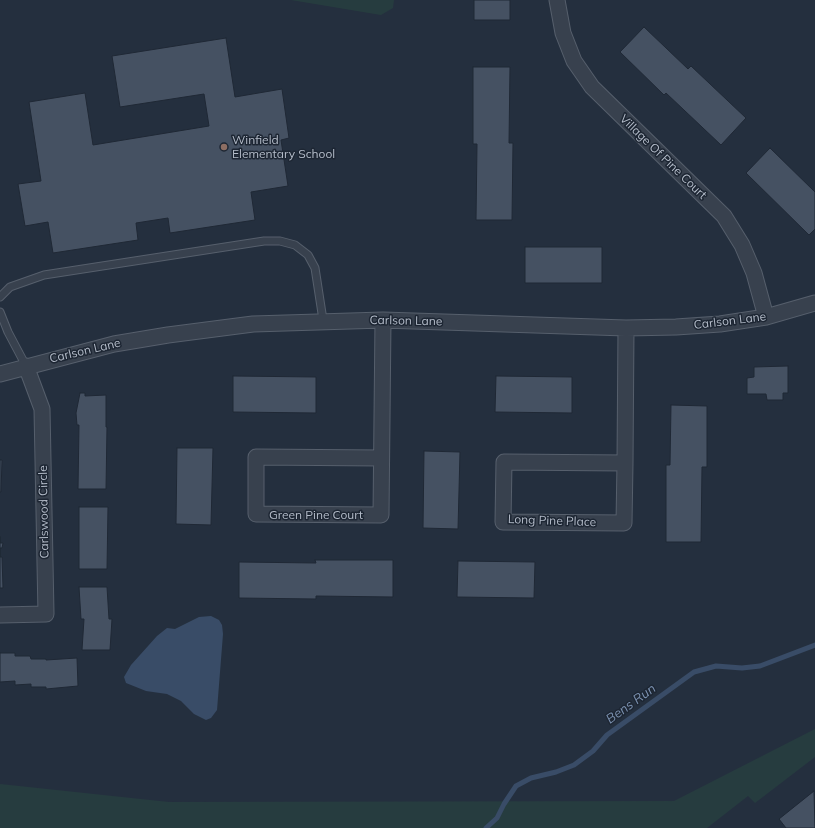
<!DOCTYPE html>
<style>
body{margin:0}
canvas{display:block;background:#242f3e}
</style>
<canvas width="815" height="828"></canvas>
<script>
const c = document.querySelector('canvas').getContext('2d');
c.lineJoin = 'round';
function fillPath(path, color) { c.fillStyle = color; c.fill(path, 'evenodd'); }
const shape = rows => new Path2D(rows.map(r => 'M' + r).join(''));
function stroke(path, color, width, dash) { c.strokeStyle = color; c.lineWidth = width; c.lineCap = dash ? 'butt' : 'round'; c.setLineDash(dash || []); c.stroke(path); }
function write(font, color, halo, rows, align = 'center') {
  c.font = font + ' Mulish,sans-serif'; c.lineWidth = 3; c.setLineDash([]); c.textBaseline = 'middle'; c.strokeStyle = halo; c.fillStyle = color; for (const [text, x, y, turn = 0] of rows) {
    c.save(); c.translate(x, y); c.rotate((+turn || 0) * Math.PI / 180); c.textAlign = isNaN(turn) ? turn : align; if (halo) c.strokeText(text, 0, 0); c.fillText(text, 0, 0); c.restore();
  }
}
fillPath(shape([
 [291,0,394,0,393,8,381,15],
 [815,729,815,757,755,803,748,796,707,828,0,828,0,784,169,802,674,801]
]), '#263c3f');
fillPath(shape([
 [211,616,219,620,222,625,223,634,217,710,211,718,206,720,194,714,181,701,167,694,146,691,126,683,124,677,131,665,157,636,167,628,175,629,199,617]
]), '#394c67');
stroke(shape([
 [486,828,497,818,504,804,516,786,531,778,556,772,574,765,593,751,607,735,694,672,716,666,742,668,760,666,815,645]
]), '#394c67', 5);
const building = shape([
 [474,0,510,0,510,20,474,20,474,0],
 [644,27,688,69,691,66,746,118,721,145,666,93,664,95,620,52,644,27],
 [226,38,235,97,282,89,289,138,281,140,288,186,251,192,255,220,170,233,168,218,136,223,138,240,53,253,48,222,25,226,18,184,41,181,29,102,85,93,93,145,209,126,204,94,120,107,112,56,226,38],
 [473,67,510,67,509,143,513,143,512,220,476,220,477,144,473,144,473,67],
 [770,148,815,192,815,229,809,235,746,173,770,148],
 [525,247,602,247,602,283,525,283,525,247],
 [788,366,788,393,783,393,783,400,767,400,766,394,747,394,747,378,754,377,754,367,788,366],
 [233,376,316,377,316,413,233,412,233,376],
 [496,376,572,377,572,413,495,412,496,376],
 [80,393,85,393,85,396,106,395,106,427,107,427,106,489,78,489,79,425,77,425,76,413,80,393],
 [671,405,707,406,707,467,702,467,701,542,666,542,666,465,670,465,671,405],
 [177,448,213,448,211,525,176,524,177,448],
 [424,451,460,452,458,529,423,528,424,451],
 [0,460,2,460,1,492,0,492,0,460],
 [79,507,108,507,107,569,79,569,79,507],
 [0,537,0,543,3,543,2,548,0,548,0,557,2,557,3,588,0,588,0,537],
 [315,560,393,560,393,597,316,596,316,599,239,598,239,562,316,563,315,560],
 [458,561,535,562,534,598,457,597,458,561],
 [79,587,107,587,109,619,112,619,110,650,82,650,84,619,81,619,79,587],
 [0,653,15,653,15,656,30,656,31,659,46,659,46,660,77,658,78,686,46,689,46,687,31,687,31,684,15,685,15,681,0,682,0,653],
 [814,791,815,828,786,828,779,819,814,791]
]);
fillPath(building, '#455162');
stroke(building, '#1f2835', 1);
const service = shape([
 [0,297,10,287,44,275,264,241,280,241,295,245,308,255,315,268,323,320],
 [0,312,8,332,26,366]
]);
const minor = shape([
 [557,0,563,33,574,61,592,87,724,216,742,245,754,273,766,317],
 [0,374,114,344,168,335,253,324,383,320,626,328,676,327,720,324,766,317,815,303],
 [381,458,256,457,256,514,381,515,383,320],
 [625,463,504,462,503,522,624,523,625,463,626,328],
 [0,615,46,614,42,409,26,366]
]);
stroke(service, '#565f6c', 9);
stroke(minor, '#565f6c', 17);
stroke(service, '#38414e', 7);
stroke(minor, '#38414e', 15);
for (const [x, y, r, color] of [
 [224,147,4,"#8d6e63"]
]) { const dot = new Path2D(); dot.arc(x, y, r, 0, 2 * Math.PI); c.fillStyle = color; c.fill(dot); stroke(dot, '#1d2633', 1.5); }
write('12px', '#b4bcc9', '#1d2633', [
 ["Winfield",232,140],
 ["Elementary School",232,154]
], 'left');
write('12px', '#b4bcc9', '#1d2633', [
 ["Village Of Pine Court",663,157,44],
 ["Carlson Lane",406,321,1],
 ["Carlson Lane",730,321,-7],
 ["Carlson Lane",85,351,-13],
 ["Carlswood Circle",44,512,-91],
 ["Green Pine Court",316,515],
 ["Long Pine Place",552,521,2]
]);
write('italic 13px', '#7c92b1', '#1d2633', [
 ["Bens Run",631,704,-36]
]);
</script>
